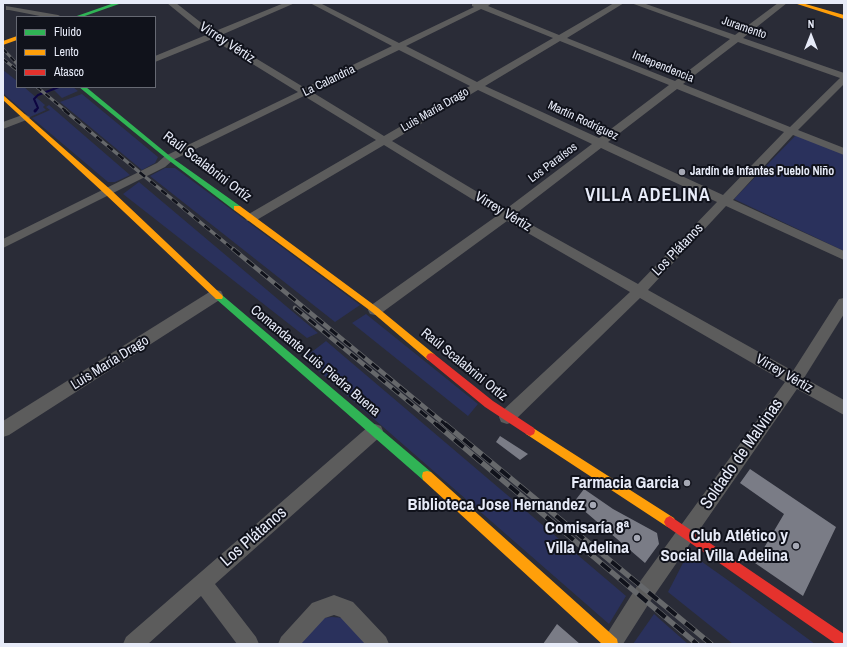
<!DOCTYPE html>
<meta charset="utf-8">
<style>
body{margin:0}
#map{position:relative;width:847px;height:647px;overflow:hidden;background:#2a2c37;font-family:"Archivo Narrow",sans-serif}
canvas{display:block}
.frame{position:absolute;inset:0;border:4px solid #e7ebf8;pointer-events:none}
.legend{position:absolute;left:16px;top:16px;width:140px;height:72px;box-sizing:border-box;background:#10121b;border:1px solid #666973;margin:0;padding:5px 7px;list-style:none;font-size:12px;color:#e7ebf8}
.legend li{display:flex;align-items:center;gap:8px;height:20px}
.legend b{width:20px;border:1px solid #666973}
.north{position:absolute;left:791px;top:16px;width:40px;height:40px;-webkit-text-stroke:3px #10121b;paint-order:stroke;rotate:0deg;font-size:11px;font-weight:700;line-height:16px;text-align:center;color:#e7ebf8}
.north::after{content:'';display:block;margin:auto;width:14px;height:18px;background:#e7ebf8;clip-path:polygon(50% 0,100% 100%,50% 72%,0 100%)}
</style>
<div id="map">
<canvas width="847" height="647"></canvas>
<div class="frame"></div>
<ul class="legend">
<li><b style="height:5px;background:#30b455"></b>Fluido</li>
<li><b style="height:5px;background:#ff9f0a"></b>Lento</li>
<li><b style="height:5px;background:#e5322d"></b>Atasco</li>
</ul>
<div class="north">N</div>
</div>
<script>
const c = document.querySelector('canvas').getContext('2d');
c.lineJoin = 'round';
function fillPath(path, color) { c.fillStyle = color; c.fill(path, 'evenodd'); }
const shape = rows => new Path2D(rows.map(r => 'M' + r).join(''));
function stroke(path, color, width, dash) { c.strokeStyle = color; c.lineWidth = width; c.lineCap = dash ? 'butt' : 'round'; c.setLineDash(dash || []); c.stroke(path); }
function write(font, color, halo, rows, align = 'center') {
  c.font = font + ' "Archivo Narrow",sans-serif'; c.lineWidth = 4; c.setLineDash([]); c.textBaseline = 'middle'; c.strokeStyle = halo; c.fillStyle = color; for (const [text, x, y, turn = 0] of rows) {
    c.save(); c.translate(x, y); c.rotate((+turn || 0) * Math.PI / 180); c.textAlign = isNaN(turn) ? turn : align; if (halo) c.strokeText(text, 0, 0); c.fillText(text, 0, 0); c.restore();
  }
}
fillPath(shape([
 [3,70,17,81,17,87,24,87,45,105,43,107,46,110,30,117,3,93],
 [51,87,73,87,78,91,62,98],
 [82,94,158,157,155,163,142,170,60,102],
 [49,105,130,175,115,182,108,182,32,118,50,110,46,107],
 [797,134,844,153,844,251,734,199],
 [165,168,175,168,360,305,335,322,150,176],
 [139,182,318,333,307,338,123,194],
 [366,314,478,404,468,416,352,323],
 [326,341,626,596,609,624,304,358],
 [698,559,729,581,815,644,733,644,668,592,683,563],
 [654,614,688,644,633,644],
 [332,617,345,618,368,644,297,644,322,618]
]), '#2a315c');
stroke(shape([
 [35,111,38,108,34,99,38,95,59,87]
]), '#0d0540', 2);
stroke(shape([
 [35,111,36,110]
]), '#0d0540', 3);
fillPath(shape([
 [500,436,528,454,520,460,496,442],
 [750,469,836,527,803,596,755,563,784,514,740,483],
 [584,489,613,509,657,533,659,544,645,563,574,502],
 [557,624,580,644,543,644]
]), '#7a7c86');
fillPath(shape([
 [167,3,176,3,213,32,284,3,295,3,219,36,305,88,392,46,310,3,320,3,399,43,474,7,472,6,472,3,492,3,488,6,559,35,614,3,624,3,567,38,675,81,730,39,631,3,643,3,735,35,778,3,787,3,743,38,844,73,844,84,798,130,844,148,844,155,793,135,733,200,844,251,844,260,726,206,648,290,793,371,839,299,844,298,844,314,804,378,844,400,844,415,797,389,653,597,623,644,602,644,605,637,639,583,785,382,640,298,513,422,507,424,501,422,499,417,501,412,630,292,507,221,380,314,375,315,370,314,368,310,370,306,498,215,384,145,255,221,247,221,245,218,247,215,376,140,304,96,173,160,165,167,3,248,3,239,157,163,165,156,298,92,212,39,155,62,155,56,206,35,167,3],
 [481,9,553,38,477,82,406,46,481,9],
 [560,41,669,85,599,138,485,86,560,41],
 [738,42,840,78,790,127,683,84,738,42],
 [399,50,470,86,384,136,312,92,399,50],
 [677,89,784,132,723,195,608,142,677,89],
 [478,90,592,144,506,209,392,141,478,90],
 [601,148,717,202,638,284,514,215,601,148],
 [6,6,58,15,62,17,45,17,9,10,6,10,6,6],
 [25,114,30,117,29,119,3,129,3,122,25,114],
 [216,290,221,291,223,295,221,299,9,435,3,437,3,421,211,291,216,290],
 [375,424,381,426,383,431,381,436,215,584,256,637,259,644,237,644,201,596,148,644,123,644,126,637,369,426,375,424],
 [334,595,353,602,386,637,389,644,365,644,340,617,334,615,325,618,301,644,278,644,281,637,312,603,334,595]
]), '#5c5c5c');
fillPath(shape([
 [114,3,122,3,82,17,74,17,114,3],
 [79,87,86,87,171,157,240,206,240,210,234,210,167,159,79,87],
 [219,294,222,295,431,472,432,476,431,480,427,481,423,480,216,299,215,297,219,294]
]), '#30b455');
fillPath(shape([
 [794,3,802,3,844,15,844,19,794,3],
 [17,36,17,40,3,45,3,41,17,36],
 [3,95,111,190,222,295,223,297,222,299,216,299,105,194,3,100,3,95],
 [234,206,240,206,378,308,434,354,436,357,434,360,428,360,372,312,234,210,234,206],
 [530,426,674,518,676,522,674,526,670,528,666,526,526,434,525,431,526,428,530,426],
 [427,471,431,472,617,639,618,644,602,644,423,480,422,476,423,472,427,471]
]), '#ff9f0a');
fillPath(shape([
 [431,353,434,354,493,401,534,428,535,431,534,434,530,436,526,434,485,407,428,360,426,357,428,354,431,353],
 [670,516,844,634,844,644,836,644,666,526,664,522,666,518,670,516]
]), '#e5322d');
const railFar3 = shape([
 [3,49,17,64],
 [3,59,17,70],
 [37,87,66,111]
]);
const railFar2 = shape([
 [64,110,234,250]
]);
const railFar1 = shape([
 [233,249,446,425],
 [295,308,437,425]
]);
const rail = shape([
 [436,424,697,644],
 [445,424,711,644]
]);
stroke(railFar3, '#66686b', 3);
stroke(railFar2, '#66686b', 3.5);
stroke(railFar1, '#66686b', 4.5);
stroke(rail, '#66686b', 5.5);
stroke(railFar3, '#10121b', 2, [5.5]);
stroke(railFar2, '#10121b', 2.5, [7]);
stroke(railFar1, '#10121b', 3, [9]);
stroke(rail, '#10121b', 4, [12]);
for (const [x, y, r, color] of [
 [682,172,4,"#a5a8b4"],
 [687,483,4,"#a5a8b4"],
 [593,505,4,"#a5a8b4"],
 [637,538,4,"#a5a8b4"],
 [796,546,4,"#a5a8b4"]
]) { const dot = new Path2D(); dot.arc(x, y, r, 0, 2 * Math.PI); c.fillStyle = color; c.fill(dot); stroke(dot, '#10121b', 1.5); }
write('12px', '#e7ebf8', '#10121b', [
 ["Juramento",744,28,19],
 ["Independencia",663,67,22],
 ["La Calandria",329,81,-26],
 ["Luis María Drago",435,110,-30],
 ["Martín Rodríguez",583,121,25],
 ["Los Paraísos",553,163,-37]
]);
write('bold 12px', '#e7ebf8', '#10121b', [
 ["Jardín de Infantes Pueblo Niño",690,172]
], 'left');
write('14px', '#e7ebf8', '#10121b', [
 ["Virrey Vértiz",227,43,33],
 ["Raúl Scalabrini Ortíz",207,167,37],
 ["Virrey Vértiz",503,212,31],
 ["Los Plátanos",678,250,-46],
 ["Comandante Luis Piedra Buena",315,361,40],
 ["Luis María Drago",110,363,-32],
 ["Raúl Scalabrini Ortíz",464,365,39],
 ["Virrey Vértiz",784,374,30]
]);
write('17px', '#e7ebf8', '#10121b', [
 ["Soldado de Malvinas",742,454,-55],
 ["Los Plátanos",254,537,-41]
]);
write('bold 17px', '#e7ebf8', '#10121b', [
 ["Farmacia Garcia",679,483],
 ["Biblioteca Jose Hernandez",585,505],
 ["Comisaría 8ª",629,528],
 ["Villa Adelina",629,548],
 ["Club Atlético y",788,536],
 ["Social Villa Adelina",788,556]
], 'right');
c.letterSpacing = '1px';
write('bold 18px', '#e7ebf8', '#10121b', [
 ["VILLA ADELINA",648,196]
]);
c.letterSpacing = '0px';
</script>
